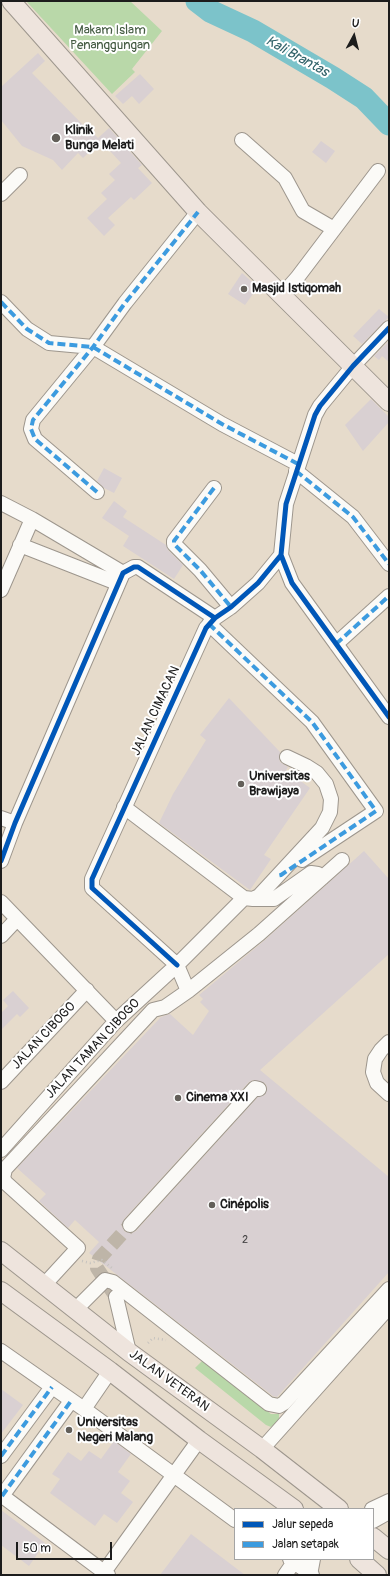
<!DOCTYPE html>
<meta charset="utf-8">
<style>
body{margin:0}
#map{position:relative;width:390px;height:1576px;overflow:hidden;background:#e6dbcb;font-family:Pangolin,sans-serif}
canvas{display:block}
.frame{position:absolute;inset:0;border:2px solid #1c1c1c;pointer-events:none}
.legend{position:absolute;left:234px;top:1508px;width:140px;height:52px;box-sizing:border-box;background:#fff;border:1px solid #a4a4a4;margin:0;padding:5px 7px;list-style:none;font-size:12px;color:#1c1c1c}
.legend li{display:flex;align-items:center;gap:8px;height:20px}
.legend b{width:20px;border:1px solid #a4a4a4}
.north{position:absolute;left:334px;top:16px;width:40px;height:40px;-webkit-text-stroke:3px #fff;paint-order:stroke;rotate:7deg;font-size:11px;font-weight:700;line-height:16px;text-align:center;color:#1c1c1c}
.north::after{content:'';display:block;margin:auto;width:14px;height:18px;background:#1c1c1c;clip-path:polygon(50% 0,100% 100%,50% 72%,0 100%)}
.scale{position:absolute;left:16px;top:1542px;width:96px;height:18px;box-sizing:border-box;border:2px solid #1c1c1c;border-top:0;padding-left:5px;font-size:12px;line-height:14px;white-space:nowrap;color:#1c1c1c;-webkit-text-stroke:3px #fff;paint-order:stroke}
</style>
<div id="map">
<canvas width="390" height="1576"></canvas>
<div class="frame"></div>
<ul class="legend">
<li><b style="height:5px;background:#0057b8"></b>Jalur sepeda</li>
<li><b style="height:5px;background:#3c9bdf"></b>Jalan setapak</li>
</ul>
<div class="north">U</div>
<div class="scale">50 m</div>
</div>
<script>
const c = document.querySelector('canvas').getContext('2d');
c.lineJoin = 'round';
function fillPath(path, color) { c.fillStyle = color; c.fill(path, 'evenodd'); }
const shape = rows => new Path2D(rows.map(r => 'M' + r).join(''));
function stroke(path, color, width, dash) { c.strokeStyle = color; c.lineWidth = width; c.lineCap = dash ? 'butt' : 'round'; c.setLineDash(dash || []); c.stroke(path); }
function write(font, color, halo, rows, align = 'center') {
  c.font = font + ' Pangolin,sans-serif'; c.lineWidth = 4; c.setLineDash([]); c.textBaseline = 'middle'; c.strokeStyle = halo; c.fillStyle = color; for (const [text, x, y, turn = 0] of rows) {
    c.save(); c.translate(x, y); c.rotate((+turn || 0) * Math.PI / 180); c.textAlign = isNaN(turn) ? turn : align; if (halo) c.strokeText(text, 0, 0); c.fillText(text, 0, 0); c.restore();
  }
}
fillPath(shape([
 [26,1,130,1,162,31,132,69,135,72,112,94],
 [203,1360,271,1414,279,1414,279,1421,271,1427,266,1425,195,1368]
]), '#b9d8a9');
stroke(shape([
 [197,1,210,11,253,31,333,78,364,98,389,124]
]), '#7cc3ca', 23);
fillPath(shape([
 [38,53,45,61,32,73,90,132,91,131,101,141,83,158,78,153,62,170,53,160,22,146,1,120,1,87],
 [140,74,154,89,139,104,132,96,123,104,115,96],
 [109,128,142,165,138,168,152,183,134,200,131,197,108,218,115,225,104,236,87,218,107,199,101,193,115,180,109,174,121,163,98,138],
 [321,141,335,151,326,163,312,152],
 [242,273,258,287,245,305,228,294],
 [379,309,389,317,362,344,353,336],
 [389,341,389,362,382,356,379,360,374,356],
 [371,399,389,417,389,422,363,451,345,425],
 [104,468,122,478,114,493,104,488,97,481],
 [114,501,127,511,123,517,166,545,168,550,183,565,174,579,123,546,129,536,102,518],
 [229,698,280,752,279,758,280,762,288,767,286,770,310,788,264,855,271,859,250,890,159,823,173,794,206,740,200,735],
 [364,851,389,879,389,954,260,1070,389,1177,389,1272,277,1397,273,1396,89,1253,99,1242,75,1220,68,1228,39,1201,46,1194,17,1168,161,1017,170,1014,193,1035,209,1011,200,1002,203,999,199,995,265,940],
 [253,1080,265,1083,267,1087,265,1095,258,1097,136,1231,132,1233,125,1232,122,1227,124,1219,249,1082],
 [13,991,29,1008,20,1017,17,1014,1,1030,1,1013,8,1006,3,1000],
 [1,1389,23,1405,1,1434],
 [114,1441,131,1454,118,1472,130,1481,121,1493,133,1502,117,1523,104,1514,95,1526,50,1493,60,1479,52,1474,68,1452,81,1461,89,1451,101,1459],
 [1,1510,45,1543,29,1566,1,1545],
 [191,1534,245,1575,160,1575]
]), '#d9d0d2');
stroke(shape([
 [116,1297,97,1268,97,1265,99,1259,130,1225]
]), '#beb5a8', 14, [14, 7]);
const minor = shape([
 [242,140,285,178,303,211,334,229],
 [1,194,20,175],
 [281,296,297,278,378,171],
 [1,302,27,329,49,343,93,347,222,424,298,464],
 [389,328,353,366,320,406,315,415,286,504,281,555,292,583,389,717],
 [296,471,353,517,389,564],
 [214,488,174,541,174,544,200,570,231,607],
 [97,492,35,439,31,429,33,420,93,347,125,303,198,212],
 [1,503,32,519,123,573],
 [20,545,117,583],
 [1,590,32,519],
 [209,624,312,722,376,811,302,860],
 [336,644,389,596],
 [124,807,244,898],
 [1,818,15,823],
 [1,861,15,823,123,573,134,567,138,567,215,618],
 [253,899,274,899,311,873,318,874,322,878],
 [1,902,116,1021],
 [1,936,17,919],
 [188,991,177,965,92,888,92,879,206,628,215,618,231,607,258,583,281,555],
 [389,1042,381,1050,375,1059,373,1072,377,1083,389,1094],
 [1,1082,87,990],
 [1,1150,116,1021,177,965,244,898,253,899,259,896,322,828,330,812,331,799,326,784,317,773,306,766,287,757],
 [130,1225,255,1088,259,1089],
 [44,1285,78,1248,6,1183,3,1178,5,1169,153,1010,165,1007,188,991,259,934,342,860],
 [116,1297,129,1352],
 [76,1309,105,1280,113,1282,269,1404,279,1406,284,1403,389,1289],
 [1,1351,84,1409,110,1371],
 [84,1409,235,1520],
 [262,1449,389,1307],
 [1,1456,52,1387],
 [1,1495,108,1575],
 [2,1496,71,1401],
 [372,1509,389,1501],
 [373,1521,389,1512],
 [290,1559,312,1575],
 [104,1572,199,1440],
 [285,1575,294,1562,299,1559],
 [310,1575,313,1559]
]);
const major = shape([
 [11,1,198,212,389,402],
 [1,1251,129,1352,262,1449,339,1509],
 [1,1291,110,1371,199,1440,294,1509],
 [373,1537,389,1550],
 [359,1559,377,1575]
]);
stroke(minor, '#9d968d', 16);
stroke(major, '#9d968d', 20);
stroke(shape([
 [82,1261,90,1263,102,1260,112,1268],
 [148,1343,153,1338,166,1340]
]), '#c6c3bf', 2.5, [1, 3]);
stroke(minor, '#fbfaf7', 14);
stroke(major, '#eee4dd', 18);
stroke(shape([
 [1,302,27,329,49,343,93,347,222,424,298,464],
 [296,471,353,517,389,564],
 [214,488,174,541,174,544,200,570,231,607],
 [97,492,35,439,31,429,33,420,93,347,125,303,198,212],
 [209,624,312,722,376,811,281,875,276,876],
 [336,644,389,596],
 [1,1456,52,1387],
 [2,1496,71,1401]
]), '#3c9bdf', 4, [8, 4]);
stroke(shape([
 [389,328,353,366,320,406,315,415,286,504,281,555,292,583,389,717],
 [1,861,15,823,123,573,134,567,138,567,215,618],
 [177,965,92,888,92,879,206,628,215,618,231,607,258,583,281,555]
]), '#0057b8', 5);
for (const [x, y, r, color] of [
 [56,138,5,"#635f59"],
 [244,289,4,"#635f59"],
 [241,784,4,"#635f59"],
 [178,1098,4,"#635f59"],
 [212,1205,4,"#635f59"],
 [69,1430,4,"#635f59"]
]) { const dot = new Path2D(); dot.arc(x, y, r, 0, 2 * Math.PI); c.fillStyle = color; c.fill(dot); stroke(dot, '#fff', 1.5); }
write('11px', '#4b494a', null, [
 ["2",245,1240]
]);
write('13px', '#465d44', '#fff', [
 ["Makam Islam",110,31],
 ["Penanggungan",110,46]
]);
write('bold 13px', '#1c1c1c', '#fff', [
 ["Klinik",65,131],
 ["Bunga Melati",65,146],
 ["Masjid Istiqomah",252,289],
 ["Universitas",249,777],
 ["Brawijaya",249,792],
 ["Cinema XXI",186,1098],
 ["Cinépolis",220,1205],
 ["Universitas",77,1423],
 ["Negeri Malang",77,1438]
], 'left');
write('13px', '#1c1c1c', '#fff', [
 ["JALAN CIMACAN",156,711,-65],
 ["JALAN CIBOGO",44,1036,-47],
 ["JALAN TAMAN CIBOGO",93,1049,-47],
 ["JALAN VETERAN",169,1381,36]
]);
write('italic 14px', '#32636a', '#fff', [
 ["Kali Brantas",297,57,29]
]);
</script>
